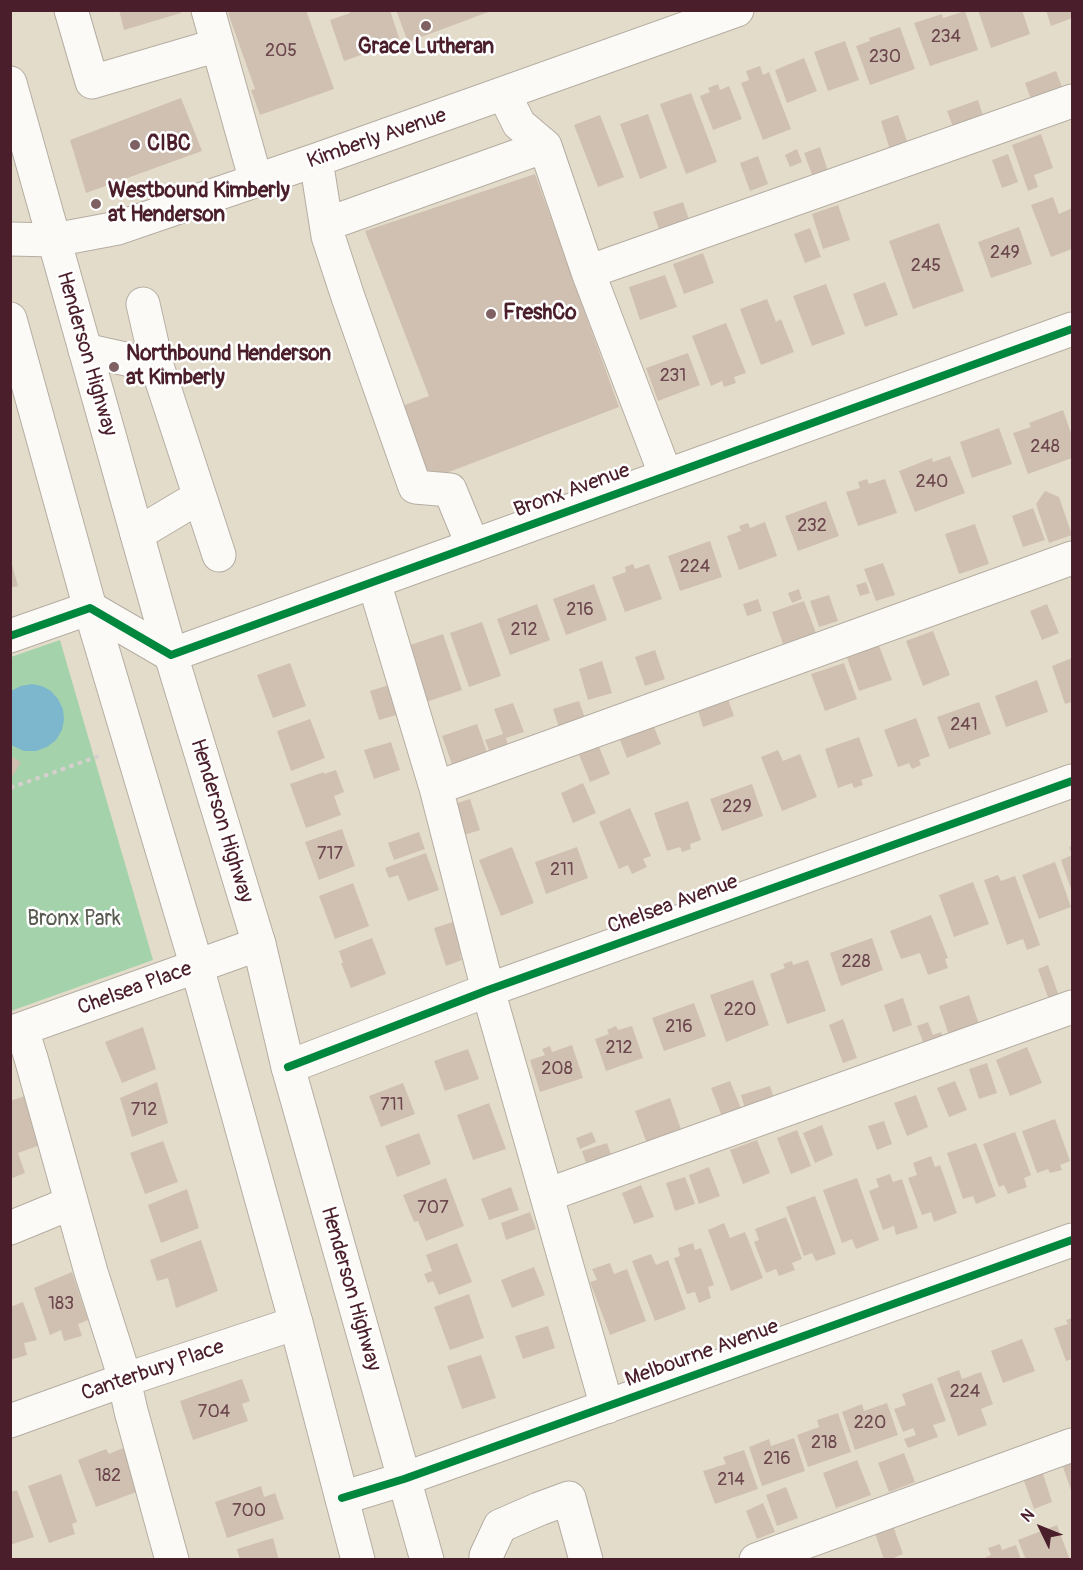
<!DOCTYPE html>
<style>
body{margin:0}
#map{position:relative;width:1083px;height:1570px;overflow:hidden;background:#e4dcca;font-family:Pangolin,sans-serif}
canvas{display:block}
.frame{position:absolute;inset:0;border:12px solid #4a1f2b;pointer-events:none}
.north{position:absolute;left:1011px;top:1498px;width:60px;height:60px;-webkit-text-stroke:4px #fff;paint-order:stroke;rotate:313deg;font-size:16px;font-weight:700;line-height:24px;text-align:center;color:#4a1f2b}
.north::after{content:'';display:block;margin:auto;width:21px;height:27px;background:#4a1f2b;clip-path:polygon(50% 0,100% 100%,50% 72%,0 100%)}
</style>
<div id="map">
<canvas width="1083" height="1570"></canvas>
<div class="frame"></div>
<div class="north">N</div>
</div>
<script>
const c = document.querySelector('canvas').getContext('2d');
c.lineJoin = 'round';
function fillPath(path, color) { c.fillStyle = color; c.fill(path, 'evenodd'); }
const shape = rows => new Path2D(rows.map(r => 'M' + r).join(''));
function stroke(path, color, width, dash) { c.strokeStyle = color; c.lineWidth = width; c.lineCap = dash ? 'butt' : 'round'; c.setLineDash(dash || []); c.stroke(path); }
function write(font, color, halo, rows, align = 'center') {
  c.font = font + ' Pangolin,sans-serif'; c.lineWidth = 5; c.setLineDash([]); c.textBaseline = 'middle'; c.strokeStyle = halo; c.fillStyle = color; for (const [text, x, y, turn = 0] of rows) {
    c.save(); c.translate(x, y); c.rotate((+turn || 0) * Math.PI / 180); c.textAlign = isNaN(turn) ? turn : align; if (halo) c.strokeText(text, 0, 0); c.fillText(text, 0, 0); c.restore();
  }
}
fillPath(shape([
 [60,640,153,960,11,1011,11,657]
]), '#a4d2aa');
fillPath(shape([
 [32,684,42,686,51,691,58,699,63,709,64,720,62,730,56,740,47,747,36,751,24,751,11,745,11,691,21,686]
]), '#7db7cd');
fillPath(shape([
 [119,10,180,10,181,13,124,30],
 [236,10,306,10,334,89,260,115,251,90,255,89,228,13],
 [349,10,390,10,400,41,344,61,330,20,350,13],
 [396,10,491,10,491,11,408,42],
 [978,10,1022,10,1030,34,991,48],
 [1046,10,1072,10,1072,18,1051,26],
 [965,11,978,50,930,66,914,23,942,14,943,18],
 [900,27,915,69,870,85,856,46,870,41,869,38],
 [845,41,859,80,828,91,814,52],
 [804,58,817,91,787,103,775,70],
 [760,66,763,75,769,72,791,129,763,140,741,83,749,80,746,71],
 [1056,71,1065,95,1034,107,1025,83],
 [718,84,720,90,729,86,742,119,713,130,700,96,710,92,708,88],
 [691,93,717,162,686,174,660,104],
 [181,98,202,151,86,193,70,140],
 [978,100,985,121,955,132,947,111],
 [648,114,667,168,640,179,620,124],
 [600,115,624,177,598,187,574,125],
 [898,115,908,144,890,150,881,121],
 [1041,134,1053,168,1034,175,1038,187,1028,191,1012,145],
 [820,147,829,174,814,180,804,153],
 [797,149,802,162,790,167,785,155],
 [1008,154,1018,182,1002,188,992,160],
 [758,156,768,184,750,191,740,163],
 [535,174,619,407,428,480,402,406,429,396,365,231],
 [1053,197,1059,214,1072,208,1072,249,1051,257,1031,205],
 [683,202,692,228,662,238,653,212],
 [838,205,850,240,823,249,812,214],
 [939,223,964,291,913,309,889,241],
 [1019,227,1032,264,991,278,978,242],
 [810,228,821,257,805,263,794,234],
 [703,253,714,283,684,294,673,264],
 [665,275,677,307,640,320,629,287],
 [885,282,898,315,865,327,853,294],
 [826,284,845,334,812,346,793,296],
 [767,299,776,322,781,319,794,352,761,365,740,309],
 [726,323,746,373,734,377,736,383,724,387,722,381,711,386,692,336],
 [688,353,700,385,658,401,646,368],
 [1063,410,1072,436,1072,458,1028,474,1013,433,1031,427,1029,423],
 [999,428,1012,464,972,478,960,442],
 [950,456,965,493,915,512,899,471,932,458,933,462],
 [867,479,869,484,885,479,897,513,858,526,846,492,860,488,858,482],
 [1045,491,1059,497,1072,535,1049,543,1036,504],
 [826,501,839,536,798,551,785,516],
 [1033,508,1045,540,1023,547,1012,516],
 [765,522,777,556,739,570,727,536,741,531,739,526,748,523,750,528],
 [975,524,989,564,959,574,945,534],
 [710,541,722,577,680,591,668,556],
 [11,561,18,586,10,588,10,562],
 [883,563,895,595,876,601,864,569],
 [633,564,635,569,649,564,662,599,625,612,612,577,626,572,625,567],
 [866,582,870,593,860,596,856,585],
 [594,584,607,620,566,635,553,599],
 [799,589,802,599,792,603,788,593],
 [829,595,838,621,819,627,810,601],
 [758,599,762,611,747,616,743,604],
 [804,601,816,633,783,644,772,612],
 [537,604,550,640,510,655,497,619],
 [1047,604,1059,633,1042,640,1030,611],
 [482,622,501,676,469,687,450,633],
 [933,631,950,675,923,686,906,641],
 [443,634,462,690,426,702,407,646],
 [878,643,892,680,859,691,846,655],
 [655,650,665,679,645,686,635,657],
 [1072,658,1072,702,1065,704,1052,666],
 [602,661,612,693,588,700,579,669],
 [290,663,306,706,273,718,257,675],
 [844,663,857,699,825,711,811,674],
 [1037,680,1048,712,1006,727,995,696],
 [392,684,400,714,379,720,370,691],
 [727,696,734,716,703,727,697,707],
 [579,701,585,718,559,727,553,709],
 [979,702,991,734,949,749,937,717],
 [513,703,524,732,506,738,509,748,491,755,485,740,503,734,494,709],
 [916,718,930,756,919,760,921,765,912,769,909,763,898,767,884,730],
 [310,719,325,758,291,771,277,731],
 [652,722,661,744,627,758,618,735],
 [477,724,489,758,454,770,442,736],
 [859,737,873,776,861,780,863,785,854,788,852,783,838,788,825,749],
 [391,742,400,770,374,779,364,750],
 [598,744,610,774,590,782,578,752],
 [778,750,783,761,800,754,817,797,782,811,761,757],
 [10,756,21,762,10,780],
 [336,770,344,792,334,796,341,815,306,828,290,784,324,772,324,774],
 [583,783,596,813,573,823,561,793],
 [752,784,763,816,722,831,710,799],
 [470,799,480,830,461,836,451,805],
 [688,801,701,840,690,844,691,849,682,852,680,847,667,851,654,813],
 [630,808,651,856,643,859,647,867,632,874,628,865,619,869,599,822],
 [342,829,355,866,319,880,305,842],
 [419,832,425,849,394,860,388,843],
 [1072,846,1072,892,1061,860,1072,855,1069,847],
 [512,847,534,903,501,916,479,860],
 [577,847,588,878,546,894,535,862],
 [426,853,439,890,408,901,398,875,389,878,385,868],
 [1055,862,1071,907,1039,919,1022,875],
 [998,875,1001,881,1015,876,1040,945,1027,950,1023,939,1007,945,984,880],
 [973,882,989,924,954,937,939,895],
 [353,883,369,926,335,939,319,896],
 [931,915,948,958,945,959,948,968,928,975,920,953,901,959,890,931],
 [456,921,466,953,460,955,462,960,446,966,434,928],
 [372,938,386,974,351,988,341,963,343,963,339,951],
 [872,938,883,970,841,986,830,953],
 [808,960,826,1011,787,1024,770,974,785,968,783,964,792,961,793,965],
 [1048,965,1060,999,1050,1003,1038,969],
 [753,980,769,1025,726,1042,710,995],
 [969,995,980,1027,950,1038,939,1006],
 [903,998,912,1025,893,1032,884,1005],
 [694,1003,706,1036,664,1051,652,1018],
 [843,1019,857,1058,843,1063,829,1025],
 [928,1022,933,1035,941,1032,945,1043,926,1050,917,1026],
 [616,1026,618,1030,632,1026,643,1058,606,1071,595,1039,609,1034,607,1030],
 [143,1027,156,1069,122,1083,105,1042],
 [572,1045,583,1078,540,1092,530,1060,545,1055,542,1049,550,1046,552,1052],
 [1027,1047,1042,1083,1010,1096,996,1060],
 [468,1049,479,1079,445,1091,434,1061],
 [987,1063,997,1093,979,1099,969,1069],
 [730,1081,742,1111,723,1119,711,1088],
 [955,1081,967,1110,949,1117,937,1088],
 [157,1082,168,1123,132,1137,120,1098],
 [403,1083,415,1114,381,1127,369,1096],
 [770,1086,776,1105,747,1115,741,1095],
 [916,1095,928,1127,907,1136,894,1103],
 [25,1096,43,1144,18,1153,25,1173,10,1179,10,1101],
 [670,1098,682,1132,647,1144,635,1111],
 [489,1103,506,1149,473,1160,457,1115],
 [1055,1119,1070,1161,1060,1165,1062,1170,1050,1173,1048,1169,1037,1173,1022,1131],
 [884,1121,892,1144,877,1150,868,1126],
 [822,1125,833,1155,815,1163,803,1133],
 [797,1130,811,1166,791,1174,777,1138],
 [592,1132,596,1142,580,1149,576,1138],
 [1015,1132,1031,1175,1024,1178,1027,1187,1008,1194,1004,1185,999,1187,983,1144],
 [419,1133,431,1164,397,1177,385,1146],
 [757,1140,770,1173,743,1184,730,1150],
 [163,1141,178,1182,145,1194,130,1153],
 [607,1143,613,1160,588,1169,582,1151],
 [976,1143,996,1196,976,1204,973,1196,963,1199,947,1153],
 [931,1156,935,1167,940,1165,957,1213,934,1222,931,1212,922,1215,908,1178,917,1175,913,1163],
 [709,1167,720,1196,699,1204,689,1175],
 [890,1174,893,1182,902,1179,918,1228,896,1235,894,1226,883,1230,869,1191,879,1187,876,1179],
 [685,1177,695,1204,675,1211,666,1183],
 [446,1178,464,1226,426,1241,418,1221,414,1222,403,1195],
 [857,1178,879,1240,856,1249,852,1239,842,1243,823,1190],
 [641,1185,654,1217,634,1224,622,1193],
 [511,1187,519,1210,489,1220,481,1199],
 [187,1189,199,1228,161,1243,148,1205],
 [815,1196,836,1254,816,1261,812,1253,804,1256,786,1207],
 [530,1212,536,1229,506,1240,501,1223],
 [786,1217,802,1259,792,1263,795,1270,779,1276,776,1269,766,1273,754,1242,759,1240,755,1229],
 [724,1223,730,1238,745,1232,763,1278,731,1291,708,1230],
 [201,1240,218,1291,176,1308,168,1278,157,1281,150,1260],
 [457,1243,472,1282,439,1295,433,1281,428,1283,424,1274,432,1271,426,1255],
 [693,1243,695,1250,701,1248,714,1285,708,1287,711,1298,699,1303,695,1292,687,1294,674,1258,680,1256,678,1248],
 [651,1254,656,1265,668,1260,686,1309,655,1321,632,1261],
 [610,1263,614,1274,627,1269,646,1321,610,1335,590,1282,597,1280,592,1269],
 [534,1267,545,1295,512,1308,501,1280],
 [72,1272,88,1320,78,1324,82,1336,64,1341,61,1330,50,1335,34,1288],
 [469,1294,484,1338,450,1350,434,1307],
 [23,1302,37,1340,24,1343,27,1355,10,1360,10,1307],
 [1072,1318,1072,1359,1066,1361,1054,1328,1068,1324,1066,1320],
 [548,1326,555,1348,523,1359,515,1336],
 [1022,1339,1035,1371,1003,1383,991,1351],
 [481,1355,496,1398,462,1409,447,1366],
 [959,1370,962,1379,981,1372,993,1404,981,1409,987,1425,958,1436,937,1378],
 [242,1379,250,1401,242,1404,248,1421,193,1440,180,1401],
 [932,1383,946,1421,933,1425,938,1437,908,1448,904,1439,916,1435,913,1428,903,1432,894,1409,906,1405,902,1394],
 [887,1403,898,1435,855,1450,842,1412,862,1404,864,1411],
 [838,1413,851,1452,808,1467,797,1435,819,1427,817,1420],
 [794,1438,805,1471,762,1486,749,1447,769,1439,771,1446],
 [123,1448,139,1491,96,1507,78,1460,106,1449,109,1454],
 [744,1450,758,1489,715,1504,703,1471,726,1464,723,1457],
 [904,1453,915,1482,889,1492,878,1463],
 [857,1460,871,1495,836,1508,823,1473],
 [1072,1463,1072,1493,1063,1467],
 [1042,1471,1052,1502,1034,1509,1023,1478],
 [61,1474,77,1522,72,1524,75,1534,49,1543,28,1486],
 [261,1486,264,1497,275,1493,284,1519,227,1538,215,1502],
 [786,1487,798,1518,777,1526,766,1495],
 [17,1490,34,1537,10,1545,10,1492],
 [763,1503,775,1532,757,1539,746,1511],
 [892,1523,903,1554,889,1560,884,1560,874,1530],
 [1057,1525,1070,1560,1026,1560,1018,1540],
 [273,1538,279,1560,240,1560,237,1549],
 [1000,1544,1002,1550,1016,1545,1021,1560,980,1560,991,1555,988,1548]
]), '#d0c0b2');
const minor = shape([
 [71,10,92,82,218,45],
 [208,10,256,181],
 [504,94,519,124,545,146,588,272,666,476],
 [316,160,328,236,348,297,415,487,450,490,473,546],
 [327,224,545,146],
 [10,239,54,240,118,228,316,160,737,10],
 [588,272,1072,101],
 [143,304,157,366,219,555],
 [85,350,157,366],
 [137,534,199,497],
 [374,582,436,788,488,990,607,1407],
 [10,636,90,608,171,655,1072,329],
 [436,788,1072,558],
 [22,1030,31,1058,91,1272,121,1366,131,1411,172,1560],
 [10,1033,259,944],
 [288,1067,488,990,1072,781],
 [547,1195,1072,1007],
 [10,1228,71,1203],
 [10,1421,124,1380,296,1323],
 [342,1498,404,1479,1072,1240],
 [487,1560,486,1556,500,1526,539,1509,569,1498,586,1560],
 [756,1560,1072,1445]
]);
const major = shape([
 [10,83,171,655,259,944,288,1067,427,1560],
 [10,319,90,608,197,967,296,1323,358,1560]
]);
stroke(minor, '#b5ada2', 35);
stroke(major, '#b5ada2', 35);
stroke(shape([
 [10,788,102,755]
]), '#d5d0cd', 4, [4.5, 4.5]);
stroke(minor, '#fbfaf7', 33);
stroke(major, '#fbfaf7', 33);
stroke(shape([
 [10,636,90,608,171,655,1072,329],
 [288,1067,488,990,1072,781],
 [342,1498,404,1479,1072,1240]
]), '#00873e', 8);
for (const [x, y, r, color] of [
 [426,26,6,"#806163"],
 [135,145,6,"#806163"],
 [96,204,6,"#806163"],
 [491,314,6,"#806163"],
 [114,367,6,"#806163"]
]) { const dot = new Path2D(); dot.arc(x, y, r, 0, 2 * Math.PI); c.fillStyle = color; c.fill(dot); stroke(dot, '#fff', 2); }
write('18px', '#6c474d', null, [
 ["234",946,37],
 ["205",281,51],
 ["230",885,57],
 ["249",1005,253],
 ["245",926,266],
 ["231",673,376],
 ["248",1045,447],
 ["240",932,482],
 ["232",812,526],
 ["224",695,567],
 ["216",580,610],
 ["212",524,630],
 ["241",964,725],
 ["229",737,807],
 ["717",330,854],
 ["211",562,870],
 ["228",856,962],
 ["220",740,1010],
 ["216",679,1027],
 ["212",619,1048],
 ["208",557,1069],
 ["711",392,1105],
 ["712",144,1110],
 ["707",433,1208],
 ["183",61,1304],
 ["224",965,1392],
 ["704",214,1412],
 ["220",870,1423],
 ["218",824,1443],
 ["216",777,1459],
 ["182",108,1476],
 ["214",731,1480],
 ["700",249,1511]
]);
write('bold 21px', '#4a1f2b', '#fff', [
 ["Grace Lutheran",426,48,"center"],
 ["CIBC",147,145],
 ["Westbound Kimberly",108,192],
 ["at Henderson",108,216],
 ["FreshCo",503,314],
 ["Northbound Henderson",126,355],
 ["at Kimberly",126,379]
], 'left');
write('21px', '#4a1f2b', '#fff', [
 ["Kimberly Avenue",377,139,-19],
 ["Henderson Highway",86,354,74],
 ["Bronx Avenue",572,491,-20],
 ["Henderson Highway",221,821,73],
 ["Chelsea Avenue",673,905,-20],
 ["Chelsea Place",135,989,-20],
 ["Henderson Highway",350,1289,74],
 ["Melbourne Avenue",702,1354,-20],
 ["Canterbury Place",153,1371,-19]
]);
write('21px', '#575a4e', '#fff', [
 ["Bronx Park",74,920]
]);
</script>
